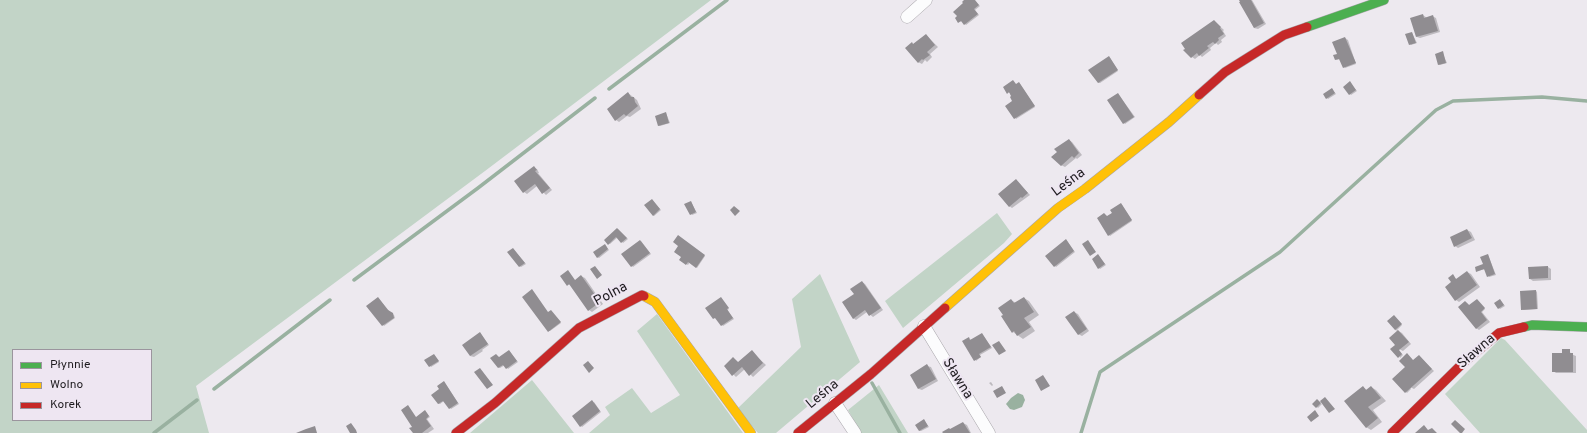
<!DOCTYPE html>
<meta charset="utf-8">
<style>
body{margin:0}
#map{position:relative;width:1587px;height:433px;overflow:hidden;background:#ede9ef;font-family:Overpass,sans-serif}
canvas{display:block}
.legend{position:absolute;left:12px;top:349px;width:140px;height:72px;box-sizing:border-box;background:#eee6f2;border:1px solid #9b959e;margin:0;padding:5px 7px;list-style:none;font-size:12px;color:#1e1b1f}
.legend li{display:flex;align-items:center;gap:8px;height:20px}
.legend b{width:20px;border:1px solid #9b959e}
</style>
<div id="map">
<canvas width="1587" height="433"></canvas>
<ul class="legend">
<li><b style="height:5px;background:#4caf50"></b>Płynnie</li>
<li><b style="height:5px;background:#ffc107"></b>Wolno</li>
<li><b style="height:5px;background:#c62828"></b>Korek</li>
</ul>
</div>
<script>
const c = document.querySelector('canvas').getContext('2d');
c.lineJoin = 'round';
function fillPath(path, color) { c.fillStyle = color; c.fill(path, 'evenodd'); }
const shape = rows => new Path2D(rows.map(r => 'M' + r).join(''));
function stroke(path, color, width, dash) { c.strokeStyle = color; c.lineWidth = width; c.lineCap = dash ? 'butt' : 'round'; c.setLineDash(dash || []); c.stroke(path); }
function write(font, color, halo, rows, align = 'center') {
  c.font = font + ' Overpass,sans-serif'; c.lineWidth = 4; c.setLineDash([]); c.textBaseline = 'middle'; c.strokeStyle = halo; c.fillStyle = color; for (const [text, x, y, turn = 0] of rows) {
    c.save(); c.translate(x, y); c.rotate((+turn || 0) * Math.PI / 180); c.textAlign = isNaN(turn) ? turn : align; if (halo) c.strokeText(text, 0, 0); c.fillText(text, 0, 0); c.restore();
  }
}
fillPath(shape([
 [0,0,711,0,485,171,196,386,209,433,0,433],
 [13,350,151,350,151,420,13,420],
 [997,213,1012,234,1004,243,903,328,885,301],
 [820,274,860,362,776,433,758,433,737,409,801,347,792,299],
 [657,314,743,433,589,433,610,415,605,407,632,388,651,413,680,395,637,331],
 [1501,338,1505,340,1587,430,1587,433,1480,433,1445,394],
 [532,380,574,433,470,433],
 [879,385,908,433,861,433,848,410]
]), '#c2d4c7');
fillPath(shape([
 [1018,393,1023,395,1025,400,1022,407,1014,410,1010,409,1006,404,1011,398]
]), '#99b1a0');
fillPath(shape([
 [966,0,974,0,980,6,975,10,979,15,966,25,962,21,959,22],
 [1240,0,1252,0,1266,24,1258,29,1254,28],
 [1423,15,1427,18,1432,16,1436,18,1440,32,1420,38,1417,37],
 [1214,21,1224,30,1223,31,1226,36,1221,40,1222,42,1218,45,1216,43,1210,48,1211,50,1202,57,1200,55,1195,59,1192,57],
 [1412,33,1417,43,1411,45,1410,44],
 [926,35,938,47,930,54,932,57,927,62,925,60,922,64,918,62,914,45],
 [1345,38,1348,40,1356,64,1345,68,1340,59,1336,60],
 [1442,52,1447,63,1440,65,1439,65],
 [1110,58,1118,71,1100,83,1098,83],
 [1350,83,1357,91,1351,95,1350,94],
 [1020,84,1035,107,1016,119,1006,106,1014,102,1010,93,1008,93,1016,85],
 [1332,89,1336,94,1328,99,1327,98],
 [628,93,637,100,641,109,630,117,627,116,619,122,616,120],
 [1118,94,1135,117,1125,124,1124,123],
 [666,113,670,123,660,126,658,126],
 [1069,140,1072,142,1082,155,1077,159,1076,158,1065,167,1061,165],
 [534,168,537,169,539,173,538,173,552,190,546,195,537,186,527,194,524,192],
 [1016,180,1030,195,1012,208,1009,206],
 [653,201,661,210,654,216,653,215],
 [691,202,697,213,692,215,686,205],
 [1122,205,1132,221,1110,236,1109,235,1107,217],
 [618,229,628,239,623,243,618,237,610,244,609,244],
 [1467,230,1471,232,1475,240,1458,248,1455,246],
 [678,237,705,256,697,268,690,262,688,265,680,260,682,257],
 [641,241,651,254,633,267,632,266],
 [1067,241,1075,252,1056,267,1055,266],
 [606,246,609,250,599,258,597,257],
 [513,249,526,264,521,267,519,266],
 [1488,255,1496,275,1489,277,1486,269,1477,271,1484,265],
 [1098,256,1106,265,1100,269,1099,268],
 [1548,267,1551,269,1551,280,1533,281,1530,279],
 [1467,272,1471,274,1480,287,1459,302,1456,300,1452,283,1453,276,1457,280],
 [561,276,575,281,581,276,585,278,603,304,592,312,589,310,571,284,568,285],
 [862,282,865,284,883,310,873,317,867,312,856,320,853,318],
 [1536,291,1537,292,1538,309,1523,310,1521,292],
 [378,298,390,312,394,315,395,318,384,326,368,306],
 [721,298,729,309,727,310,734,319,723,326,716,318,714,318],
 [1024,298,1029,301,1039,315,1029,322,1035,331,1023,339,1013,332,1004,315,1011,300,1016,303],
 [1477,300,1485,309,1482,312,1490,322,1479,330,1476,328,1466,302,1470,306],
 [1501,301,1505,306,1500,309,1495,304],
 [551,311,561,323,550,331,549,331,549,313],
 [1074,312,1078,314,1089,331,1082,336,1078,334],
 [1395,317,1402,325,1397,330,1402,333,1411,344,1403,351,1397,348,1403,355,1400,358,1396,345,1398,331,1395,330],
 [480,333,489,345,482,350,483,351,474,357,470,356],
 [982,334,992,348,980,355,981,357,976,361,969,338,971,340],
 [1569,350,1571,354,1576,356,1576,373,1556,373,1553,371],
 [510,352,518,362,508,369,505,365,500,368,499,368,492,358,499,358],
 [752,352,766,365,753,377,745,369,736,377,725,366,733,358,739,363],
 [434,355,439,362,431,367,426,361],
 [1419,356,1434,371,1414,389,1410,387,1411,389,1407,393,1393,379],
 [927,366,931,367,938,381,922,390,919,389,911,375],
 [444,382,459,404,451,409,444,401,440,404,438,404,441,389],
 [991,382,993,385,992,386,989,383],
 [1363,387,1367,390,1371,387,1376,390,1386,401,1373,410,1382,422,1371,430,1366,427],
 [1316,401,1322,404,1318,408,1314,404],
 [594,402,601,412,582,427,581,426],
 [426,412,430,417,427,419,434,429,428,433,414,433,413,427,417,418],
 [924,420,929,427,921,431,919,431],
 [963,423,967,425,971,433,944,433]
]), '#0003');
stroke(shape([
 [609,89,727,0],
 [354,280,478,188,595,98],
 [872,383,900,433],
 [214,389,330,300],
 [154,433,197,400],
 [1081,433,1100,372,1280,252,1436,110,1453,101,1542,97,1587,101]
]), '#99b1a0', 3.5);
fillPath(shape([
 [964,0,975,0,979,5,974,9,978,14,964,25,961,21,958,23,955,18,957,16,953,12,963,3,962,2],
 [1239,0,1251,0,1264,23,1254,28,1239,2,1240,2],
 [1423,14,1424,18,1433,15,1438,31,1416,37,1410,18],
 [1214,20,1221,27,1220,28,1224,34,1218,38,1219,40,1215,44,1213,42,1207,46,1209,48,1199,56,1197,53,1191,58,1183,50,1185,49,1181,43],
 [1412,32,1416,43,1409,45,1405,34],
 [926,34,935,45,927,52,930,55,923,60,922,59,918,63,905,48,912,42,913,44],
 [1345,37,1356,63,1343,68,1339,59,1335,60,1333,55,1337,54,1332,42],
 [1443,51,1446,63,1438,65,1435,54],
 [1109,56,1118,70,1098,83,1088,70],
 [1013,80,1016,84,1019,82,1035,106,1014,119,1005,106,1012,101,1010,97,1011,96,1009,92,1007,94,1003,87],
 [1350,81,1356,90,1349,95,1343,87],
 [1332,88,1335,93,1326,99,1323,94],
 [628,92,631,97,634,97,635,102,638,106,626,116,624,114,615,121,607,109],
 [1118,93,1134,117,1123,124,1107,100],
 [666,112,669,123,658,126,655,116],
 [1069,139,1079,153,1074,158,1072,156,1061,166,1051,157,1057,152,1054,149],
 [534,166,537,170,535,171,550,188,542,194,535,184,523,193,514,181],
 [1016,179,1028,193,1022,198,1021,197,1009,207,998,194],
 [652,199,660,209,653,216,644,205],
 [691,201,696,212,690,215,684,204],
 [1121,203,1132,220,1108,236,1097,218,1104,213,1107,216,1112,213,1110,210],
 [734,206,740,211,735,216,730,210],
 [617,228,627,238,621,243,616,237,608,245,604,240],
 [1467,229,1472,238,1454,247,1450,237],
 [678,235,705,255,696,268,688,262,686,265,679,260,681,257,674,252,678,246,673,242],
 [1066,239,1074,251,1054,267,1045,256],
 [640,240,650,253,631,267,621,254],
 [1088,240,1096,252,1090,256,1082,244],
 [605,244,608,249,597,258,593,252],
 [513,248,525,263,519,267,507,252],
 [1098,254,1105,264,1098,269,1092,259],
 [1488,254,1495,274,1487,277,1484,269,1476,272,1475,267,1483,264,1480,257],
 [595,266,602,275,597,279,590,269],
 [1548,266,1548,278,1529,279,1528,267],
 [568,270,575,280,581,275,600,302,588,311,569,284,567,286,560,276],
 [1467,271,1477,285,1455,301,1445,287,1451,282,1448,278,1453,274,1456,279],
 [862,281,881,308,869,316,865,310,853,319,842,302,854,294,850,289],
 [532,289,548,312,551,310,561,322,548,332,522,297],
 [1536,290,1537,309,1521,310,1520,291],
 [378,297,388,310,393,313,394,318,382,326,366,306],
 [721,297,729,308,727,309,733,318,721,326,715,318,713,319,705,308],
 [1024,297,1034,312,1024,318,1031,327,1017,336,1014,331,1012,333,1001,316,1003,315,998,308,1011,299,1014,303],
 [1477,299,1485,308,1481,312,1487,320,1476,329,1458,307,1465,301,1469,305],
 [1500,299,1504,305,1498,309,1494,303],
 [1074,311,1087,329,1078,335,1065,317],
 [1394,315,1402,324,1395,330,1387,321],
 [1398,330,1409,342,1399,350,1402,354,1398,358,1390,349,1395,345,1389,338],
 [480,332,488,344,470,356,462,345],
 [982,333,991,347,979,354,981,357,974,361,962,341,969,337,970,340],
 [999,341,1006,351,999,355,992,345],
 [1562,349,1570,349,1570,353,1573,353,1573,372,1552,372,1552,353,1562,353],
 [509,350,517,361,506,369,503,365,498,368,490,358,496,354,499,357],
 [752,350,763,363,749,376,742,367,732,376,724,366,733,357,738,362],
 [1407,353,1413,360,1419,355,1432,369,1405,393,1392,379,1405,367,1399,361],
 [434,354,439,361,429,367,424,360],
 [588,361,594,368,589,373,583,365],
 [927,364,936,379,918,389,910,375],
 [480,368,493,385,487,389,474,372],
 [1043,375,1050,386,1041,391,1035,380],
 [444,381,458,403,449,409,443,401,438,404,431,395,439,389,437,386],
 [1002,386,1006,393,997,398,993,391],
 [1363,386,1366,390,1371,386,1381,398,1368,407,1378,418,1366,428,1344,401],
 [1325,397,1335,409,1329,413,1320,401],
 [1317,399,1321,403,1316,408,1312,404],
 [592,400,600,411,580,427,572,416],
 [408,405,416,417,425,410,429,416,426,419,431,426,422,433,413,433,409,428,412,427,401,410],
 [1315,410,1319,416,1311,422,1307,417],
 [924,419,928,426,919,431,915,425],
 [1455,420,1465,429,1462,433,1460,433,1451,424],
 [963,422,970,433,943,433,942,432,949,428,950,429],
 [351,423,356,430,357,433,350,433,346,426],
 [1424,425,1428,430,1432,428,1437,433,1415,433],
 [315,426,317,433,296,433,306,429]
]), '#908d91');
const street = shape([
 [907,17,926,0],
 [924,326,989,433],
 [835,403,855,433]
]);
const fast = shape([
 [1307,27,1384,0],
 [1524,327,1532,325,1587,327]
]);
const slow = shape([
 [644,296,655,302,751,433],
 [945,308,1058,208,1085,189,1169,122,1199,95]
]);
const jam = shape([
 [1199,95,1225,72,1284,35,1307,27],
 [456,433,495,403,579,328,642,295,644,296],
 [798,433,871,374,945,308],
 [1392,433,1462,364,1499,333,1524,327]
]);
stroke(street, '#a8a5aa', 13);
stroke(fast, '#a8a5aa', 10);
stroke(slow, '#a8a5aa', 10);
stroke(jam, '#a8a5aa', 10);
stroke(street, '#fcfcfd', 12);
stroke(fast, '#4caf50', 9);
stroke(slow, '#ffc107', 9);
stroke(jam, '#c62828', 9);
write('14px', '#1e1b1f', '#eee6f2', [
 ["Leśna",1069,183,-37],
 ["Polna",611,295,-28],
 ["Sławna",1477,352,-41],
 ["Sławna",957,379,58],
 ["Leśna",823,395,-40]
]);
</script>
